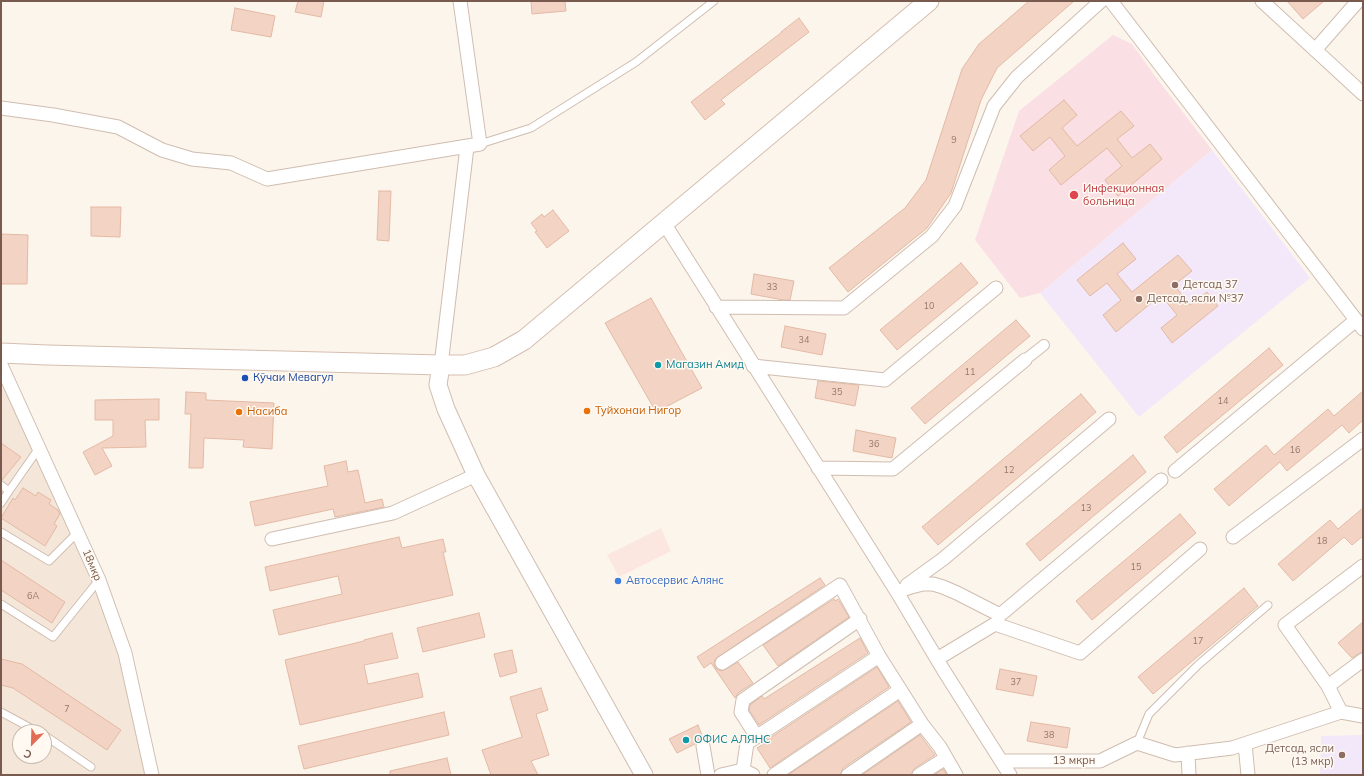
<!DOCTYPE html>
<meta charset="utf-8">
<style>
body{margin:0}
#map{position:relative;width:1364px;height:776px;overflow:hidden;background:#fcf5ec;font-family:Mulish,sans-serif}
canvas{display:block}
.frame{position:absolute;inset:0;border:2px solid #785b4e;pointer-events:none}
.north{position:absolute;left:12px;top:724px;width:40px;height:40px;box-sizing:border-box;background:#fff9f2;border:1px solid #c9bab0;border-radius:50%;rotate:203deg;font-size:11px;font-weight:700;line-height:16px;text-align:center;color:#785b4e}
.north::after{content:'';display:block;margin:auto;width:14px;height:18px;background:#e36c54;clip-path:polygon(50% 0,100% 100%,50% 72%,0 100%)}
</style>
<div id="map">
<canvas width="1364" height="776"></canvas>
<div class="frame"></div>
<div class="north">С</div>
</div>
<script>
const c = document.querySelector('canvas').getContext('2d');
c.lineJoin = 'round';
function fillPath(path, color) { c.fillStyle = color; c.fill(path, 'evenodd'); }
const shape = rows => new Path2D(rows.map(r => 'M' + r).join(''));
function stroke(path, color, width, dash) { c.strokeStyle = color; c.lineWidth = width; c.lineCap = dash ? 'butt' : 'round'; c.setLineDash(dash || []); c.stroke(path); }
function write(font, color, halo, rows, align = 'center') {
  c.font = font + ' Mulish,sans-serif'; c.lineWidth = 3; c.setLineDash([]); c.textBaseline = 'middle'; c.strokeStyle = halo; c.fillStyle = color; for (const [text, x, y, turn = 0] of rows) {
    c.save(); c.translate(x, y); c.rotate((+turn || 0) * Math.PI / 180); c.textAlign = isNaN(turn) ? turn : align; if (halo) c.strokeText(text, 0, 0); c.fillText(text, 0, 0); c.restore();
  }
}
fillPath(shape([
 [1,387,4,389,106,602,148,775,1,775],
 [20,732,44,732,44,756,20,756]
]), '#f4e7da');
fillPath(shape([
 [661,528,671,551,619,577,607,555]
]), '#fce7e0');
fillPath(shape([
 [1212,150,1310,278,1139,417,1040,293],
 [1363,735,1363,775,1320,775,1321,736]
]), '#f2e8f9');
fillPath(shape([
 [1113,35,1132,44,1155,76,1212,150,1040,293,1020,298,975,240,1019,111]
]), '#fadfe4');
const building = shape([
 [298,1,324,1,321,17,295,12,298,1],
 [531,1,565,1,566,11,532,14,531,1],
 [1029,1,1074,1,997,68,981,100,951,193,927,228,848,292,829,268,905,208,926,180,962,69,979,44,1029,1],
 [1287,1,1324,1,1303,19,1287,1],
 [235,8,275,16,271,37,231,30,235,8],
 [799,18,809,32,721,100,725,104,705,120,691,102,782,32,781,32,799,18],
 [1064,100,1077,115,1062,128,1077,146,1121,111,1134,126,1117,139,1132,158,1150,144,1162,159,1118,196,1105,180,1122,166,1107,148,1061,185,1049,170,1065,156,1050,137,1033,151,1020,136,1064,100],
 [379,191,391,191,389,241,377,240,379,191],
 [91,207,121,207,120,237,91,236,91,207],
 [553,210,569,231,547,248,535,232,537,231,531,223,542,214,544,217,553,210],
 [1,234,28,235,27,284,1,284,1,234],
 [1123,243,1136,259,1117,274,1132,292,1178,255,1192,271,1174,285,1190,305,1207,292,1218,306,1172,343,1161,328,1177,315,1161,295,1116,332,1103,315,1121,300,1107,283,1090,296,1077,280,1123,243],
 [961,263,978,283,897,350,880,330,961,263],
 [754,274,794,281,790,300,783,300,751,294,754,274],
 [651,298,702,388,656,412,605,323,651,298],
 [1016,320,1030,336,925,424,911,408,1016,320],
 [785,326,826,334,822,355,781,347,785,326],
 [1269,348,1283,365,1177,453,1164,437,1269,348],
 [818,381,859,385,855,406,815,398,818,381],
 [1363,391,1363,420,1349,433,1342,425,1287,471,1280,462,1229,506,1214,489,1266,445,1274,455,1328,409,1334,416,1363,391],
 [186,392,206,393,206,400,274,403,272,449,243,447,244,440,204,438,203,468,189,468,191,414,185,414,186,392],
 [1081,394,1096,412,938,545,922,527,1081,394],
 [159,399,159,420,145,420,146,447,102,448,112,466,95,475,83,452,113,436,113,420,95,420,95,400,159,399],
 [856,430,896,438,892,458,853,451,856,430],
 [1,443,21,457,2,480,1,480,1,443],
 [1133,455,1146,472,1040,561,1026,544,1133,455],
 [346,461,348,472,358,470,365,503,382,499,384,507,335,517,333,509,255,526,250,502,328,486,324,466,346,461],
 [23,488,36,496,38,492,51,500,49,504,58,510,60,514,54,524,57,526,45,546,1,518,13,498,15,500,23,488],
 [1363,508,1363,536,1352,545,1344,537,1293,581,1278,564,1330,520,1338,529,1363,508],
 [1180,514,1196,533,1092,620,1076,601,1180,514],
 [399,537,402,548,443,539,446,552,443,552,453,595,279,635,273,610,342,594,338,576,270,591,265,567,399,537],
 [1,560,65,602,52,623,1,590,1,560],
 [820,578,825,585,715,659,714,663,715,667,718,670,722,671,738,662,753,683,738,693,735,698,711,663,704,668,697,657,820,578],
 [1244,588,1258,606,1153,694,1138,677,1244,588],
 [834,599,835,601,838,599,849,617,778,666,763,645,834,599],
 [479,613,485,637,423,652,417,628,479,613],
 [1363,622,1363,651,1352,658,1338,643,1363,622],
 [392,633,398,658,364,665,368,684,418,673,423,697,300,725,285,660,364,641,364,640,392,633],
 [860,638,868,653,759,725,749,710,750,705,762,696,764,699,860,638],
 [512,650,517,672,500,677,494,654,512,650],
 [1,659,22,664,121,730,107,750,13,688,1,685,1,659],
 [877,667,889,687,770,768,757,748,765,743,764,742,877,667],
 [1000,669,1037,676,1033,696,996,689,1000,669],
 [541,688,548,710,536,714,549,755,531,761,538,775,491,775,482,750,522,737,510,697,541,688],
 [898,701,911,722,843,768,840,775,788,775,898,701],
 [444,712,449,735,304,769,298,746,444,712],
 [1031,722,1070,728,1067,748,1027,741,1031,722],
 [698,725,703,738,698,740,695,744,677,753,669,739,698,725],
 [920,735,935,755,915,768,911,775,862,775,920,735],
 [447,758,451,775,390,775,390,771,447,758],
 [943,769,947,775,934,775,943,769]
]);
fillPath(building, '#f2d3c4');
stroke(building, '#e4b9a4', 1);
const service = shape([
 [480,144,531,128,636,62,714,1],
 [1,485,9,491,39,448],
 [1,503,9,491],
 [1,532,49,561,78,532],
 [1,604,53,637,99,580],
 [1,712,38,732],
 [44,735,91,767],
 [1137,743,1149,714,1198,665,1268,605]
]);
const pedestrian = shape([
 [1025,360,1044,345]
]);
const minor = shape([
 [1111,1,1363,329],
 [1262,1,1363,94],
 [1315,50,1358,1],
 [1,108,53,115,118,127,162,150,192,159,231,163,267,179,480,144,460,1],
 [664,223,897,592,944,671,1010,775],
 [716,307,844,308,932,236,955,206,994,106,1017,77,1101,1],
 [1,365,99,580,125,653,152,775],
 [441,365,467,147],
 [753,366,885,380,996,288],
 [818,468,893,469,1025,360],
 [1175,471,1356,320],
 [1233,537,1363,439],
 [272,539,393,513,476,475],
 [907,585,943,559,1109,419],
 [897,592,911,587,923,584,933,584,943,587,957,593,1000,615,1161,480],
 [937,659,995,624,1080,653,1200,549],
 [722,663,840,585,879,656,922,724,940,747,956,775],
 [1328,686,1363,660],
 [1341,712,1328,686,1285,625,1363,566],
 [757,737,741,712,743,700,860,619],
 [1245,744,1248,775],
 [703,746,708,775],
 [1188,753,1189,775],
 [1002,761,1100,761,1137,743,1175,755,1232,748,1341,712,1363,716],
 [743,770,747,743,879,656],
 [721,775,743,770,753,775],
 [774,775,900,690],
 [848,775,922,724],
 [919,775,946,758]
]);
const tertiary = shape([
 [441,365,438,385,446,409,476,475,644,775]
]);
const secondary = shape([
 [1,353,47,355,441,365,465,365,494,357,524,340,929,1]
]);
stroke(service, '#cfbdb0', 9);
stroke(pedestrian, '#cfbdb0', 12);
stroke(minor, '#cfbdb0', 15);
stroke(tertiary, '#cfbdb0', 19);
stroke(secondary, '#d5beb0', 21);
stroke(service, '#fff', 7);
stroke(pedestrian, '#fff', 10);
stroke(minor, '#fff', 13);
stroke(tertiary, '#fff', 17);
stroke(secondary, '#fff', 19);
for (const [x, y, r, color] of [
 [1074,195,5,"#e0444e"],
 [1175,285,4,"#8d6e63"],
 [1139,299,4,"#8d6e63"],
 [658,365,4,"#0f9aa8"],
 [245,378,4,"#1a4fb4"],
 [587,411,4,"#e8710a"],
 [239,412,4,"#e8710a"],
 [618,581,4,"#3f7fe0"],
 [686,740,4,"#0f9aa8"],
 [1342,755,4,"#8d6e63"]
]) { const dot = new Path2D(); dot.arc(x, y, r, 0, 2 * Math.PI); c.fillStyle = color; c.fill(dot); stroke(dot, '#fff9f2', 1.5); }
write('9px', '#96796c', null, [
 ["9",954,140],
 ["33",772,287],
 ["10",929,306],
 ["34",804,340],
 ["11",970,372],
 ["35",837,392],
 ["14",1223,401],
 ["36",874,444],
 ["16",1295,450],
 ["12",1009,470],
 ["13",1086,508],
 ["18",1322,541],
 ["15",1136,567],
 ["6А",33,596],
 ["17",1198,641],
 ["37",1016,682],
 ["7",67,709],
 ["38",1049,735]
]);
write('11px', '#be3a42', '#fff9f2', [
 ["Инфекционная",1083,189],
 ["больница",1083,202]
], 'left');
write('11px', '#785e54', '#fff9f2', [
 ["Детсад 37",1183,285],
 ["Детсад, ясли №37",1147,299],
 ["Детсад, ясли",1334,749,"right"],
 ["(13 мкр)",1334,762,"right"]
], 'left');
write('11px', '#0d838f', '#fff9f2', [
 ["Магазин Амид",666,365],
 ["ОФИС АЛЯНС",694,740]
], 'left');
write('11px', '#164399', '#fff9f2', [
 ["Кӯчаи Мевагул",253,378]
], 'left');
write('11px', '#c56008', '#fff9f2', [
 ["Туйхонаи Нигор",595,411],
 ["Насиба",247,412]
], 'left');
write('11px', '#785b4e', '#fff9f2', [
 ["18мкр",92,565,67],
 ["13 мкрн",1074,761]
]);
write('11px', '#366cbe', '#fff9f2', [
 ["Автосервис Алянс",626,581]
], 'left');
</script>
